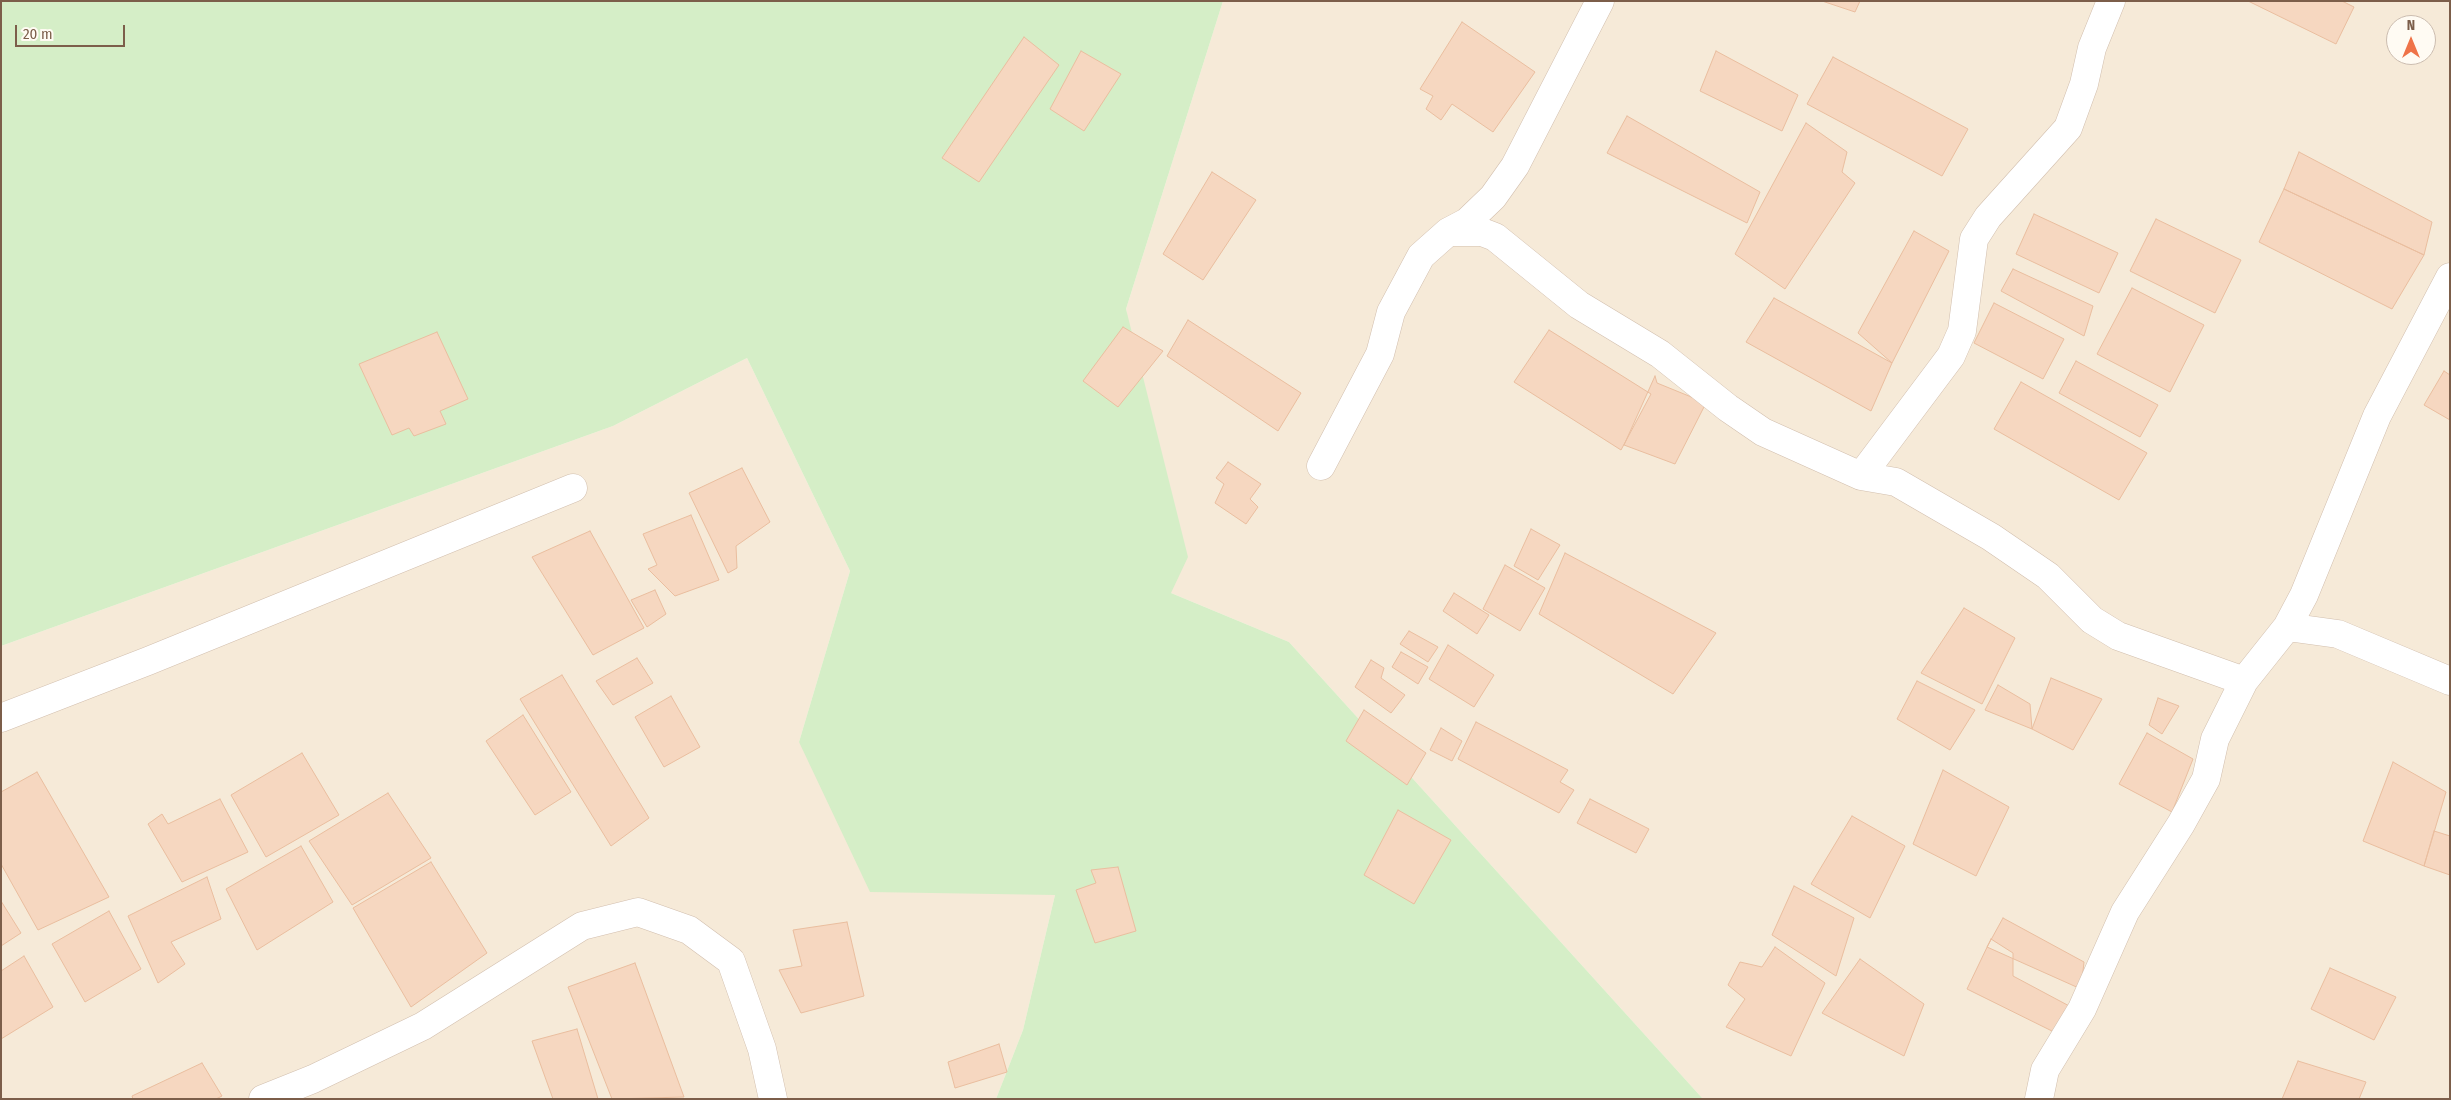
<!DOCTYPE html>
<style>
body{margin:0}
#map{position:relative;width:2451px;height:1100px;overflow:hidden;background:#fef7eb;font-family:"Fira Sans Condensed",sans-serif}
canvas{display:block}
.frame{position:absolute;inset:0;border:2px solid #7c5e4a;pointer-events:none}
.north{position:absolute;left:2386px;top:15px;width:50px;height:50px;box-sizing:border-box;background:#fffbf3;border:1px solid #cbbcaf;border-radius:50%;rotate:0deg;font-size:14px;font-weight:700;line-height:20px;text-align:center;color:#7c5e4a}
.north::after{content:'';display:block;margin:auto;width:18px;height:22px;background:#ef7348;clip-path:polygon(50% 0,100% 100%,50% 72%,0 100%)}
.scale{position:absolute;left:15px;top:25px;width:110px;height:22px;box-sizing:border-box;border:2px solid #7c5e4a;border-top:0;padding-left:6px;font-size:15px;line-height:18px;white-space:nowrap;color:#7c5e4a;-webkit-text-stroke:4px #fffbf3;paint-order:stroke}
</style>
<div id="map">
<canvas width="2451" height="1100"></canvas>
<div class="frame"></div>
<div class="north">N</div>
<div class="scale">20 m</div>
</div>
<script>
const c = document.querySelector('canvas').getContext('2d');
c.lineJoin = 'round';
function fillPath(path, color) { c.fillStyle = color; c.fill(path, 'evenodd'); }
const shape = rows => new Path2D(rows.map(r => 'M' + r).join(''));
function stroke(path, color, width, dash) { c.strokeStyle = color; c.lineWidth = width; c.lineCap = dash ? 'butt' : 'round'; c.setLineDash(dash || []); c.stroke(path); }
fillPath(shape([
 [1223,1,2450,1,2450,1099,1703,1099,1289,642,1171,593,1126,309],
 [2396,25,2426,25,2426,55,2396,55],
 [747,358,850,571,799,742,1055,895,1023,1030,996,1099,1,1099,1,646,613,426]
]), '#f6ead8');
fillPath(shape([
 [1,1,1223,1,1126,309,1188,557,1171,593,1289,642,1703,1099,996,1099,1023,1030,1055,895,870,892,799,742,850,571,747,358,613,426,1,646]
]), '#d5eec7');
const building = shape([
 [1822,1,1860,1,1855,12,1822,1],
 [2248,1,2342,1,2354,7,2336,44,2248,1],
 [1462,22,1535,72,1493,132,1452,104,1441,120,1426,109,1433,96,1420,89,1462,22],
 [1024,37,1059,65,979,182,942,158,1024,37],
 [1081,51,1121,74,1084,131,1050,109,1081,51],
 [1716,51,1798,95,1782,131,1700,91,1716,51],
 [1833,57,1968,129,1942,176,1807,104,1833,57],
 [1627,116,1760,192,1747,223,1607,153,1627,116],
 [1806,123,1847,152,1842,172,1855,183,1785,289,1735,254,1806,123],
 [2299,152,2432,222,2424,255,2284,189,2299,152],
 [1212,172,1256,200,1203,280,1163,254,1212,172],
 [2284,189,2424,255,2392,309,2259,242,2284,189],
 [2034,214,2118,253,2099,293,2016,254,2034,214],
 [2156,219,2241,260,2215,313,2130,271,2156,219],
 [1914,231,1949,251,1892,363,1858,333,1914,231],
 [2013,269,2093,306,2084,336,2001,291,2013,269],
 [2132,288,2204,325,2170,392,2097,354,2132,288],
 [1774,298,1892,363,1871,411,1746,342,1774,298],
 [1994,303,2064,339,2043,379,1974,343,1994,303],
 [1188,320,1301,393,1278,431,1167,356,1188,320],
 [1123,327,1163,351,1118,407,1083,381,1123,327],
 [1549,330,1651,394,1621,450,1514,382,1549,330],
 [437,332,468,399,440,411,446,424,414,436,409,428,392,435,359,364,437,332],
 [2076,361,2158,405,2140,437,2059,393,2076,361],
 [2444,371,2450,375,2450,420,2424,405,2444,371],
 [1655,376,1657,383,1706,403,1675,464,1624,445,1655,376],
 [2021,382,2147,453,2119,500,1994,429,2021,382],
 [1228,462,1261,484,1250,499,1258,507,1246,524,1215,503,1224,484,1216,478,1228,462],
 [742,468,770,522,736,546,737,568,728,573,689,493,742,468],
 [691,515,719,580,675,596,648,569,657,565,643,534,691,515],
 [1531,529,1560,545,1538,580,1514,566,1531,529],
 [590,531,644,628,593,655,532,557,590,531],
 [1565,553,1716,633,1673,694,1539,614,1565,553],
 [1505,565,1545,588,1520,631,1483,609,1505,565],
 [655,590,666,614,647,627,631,600,655,590],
 [1454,593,1489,615,1477,634,1443,611,1454,593],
 [1964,608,2015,638,1982,704,1921,673,1964,608],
 [1409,631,1438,647,1428,662,1400,644,1409,631],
 [1448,645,1494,675,1474,707,1429,679,1448,645],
 [1401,652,1428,667,1418,684,1392,667,1401,652],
 [637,658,653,683,613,705,596,681,637,658],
 [1371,660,1384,668,1381,678,1405,695,1391,713,1355,687,1371,660],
 [562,675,649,818,611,846,520,699,562,675],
 [2051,678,2102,699,2073,750,2032,729,2051,678],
 [1917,681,1975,710,1950,750,1897,719,1917,681],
 [1998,685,2030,704,2032,729,1985,710,1998,685],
 [671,696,700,747,664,767,635,717,671,696],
 [2158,698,2179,706,2162,734,2149,725,2158,698],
 [1364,710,1426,753,1407,785,1346,741,1364,710],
 [523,715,571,792,535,815,486,741,523,715],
 [1476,722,1568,770,1560,782,1574,790,1559,813,1458,759,1476,722],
 [1441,728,1462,741,1452,761,1430,750,1441,728],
 [2147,733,2193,759,2172,812,2119,784,2147,733],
 [302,753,339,815,266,857,231,795,302,753],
 [2393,762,2446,792,2424,866,2363,841,2393,762],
 [1943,770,2009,807,1976,876,1913,844,1943,770],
 [37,772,109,897,38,930,1,864,1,792,37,772],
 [388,793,431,858,352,905,309,841,388,793],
 [220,799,248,852,182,882,148,824,162,814,168,824,220,799],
 [1590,799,1649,829,1636,853,1577,823,1590,799],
 [1398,810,1451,840,1414,904,1364,875,1398,810],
 [1852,816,1905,846,1870,918,1811,884,1852,816],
 [2434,831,2450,836,2450,875,2424,866,2434,831],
 [301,846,333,902,257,950,226,889,301,846],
 [431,862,487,953,411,1007,353,908,431,862],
 [1118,867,1136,931,1095,943,1076,890,1096,883,1091,870,1118,867],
 [207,877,221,919,171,942,185,964,158,983,128,916,207,877],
 [1794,886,1854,918,1836,976,1772,935,1794,886],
 [1,901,21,933,1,946,1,901],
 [109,911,141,969,85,1002,52,944,109,911],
 [2003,918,2084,962,2081,989,1987,947,2003,918],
 [847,922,864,996,801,1013,779,970,802,966,793,930,847,922],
 [1991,939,2013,953,2013,976,2073,1008,2056,1033,1967,989,1991,939],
 [1775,947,1825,983,1791,1056,1726,1027,1745,999,1728,985,1740,962,1762,967,1775,947],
 [24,956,53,1007,1,1039,1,971,24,956],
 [1860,959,1924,1004,1904,1056,1822,1013,1860,959],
 [635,963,684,1097,612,1099,568,987,635,963],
 [2330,968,2396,997,2374,1040,2311,1009,2330,968],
 [577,1029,598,1099,553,1099,532,1041,577,1029],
 [999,1044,1007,1072,955,1088,948,1062,999,1044],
 [2298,1061,2366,1082,2359,1099,2282,1099,2298,1061],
 [202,1063,222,1096,216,1099,133,1099,132,1096,202,1063]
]);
fillPath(building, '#f6d7c0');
stroke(building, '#eabe9f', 1);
const minor = shape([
 [1448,232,1482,232,1495,237,1579,305,1660,354,1728,408,1763,432,1861,476,1896,482,1991,537,2048,576,2092,620,2118,636,2244,681],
 [1321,466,1380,354,1391,312,1421,256,1448,232,1467,222,1493,197,1515,166,1600,1],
 [1861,476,1951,356,1962,331,1974,239,1988,217,2068,128,2084,84,2092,48,2111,1],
 [2287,627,2338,634,2450,681],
 [1,718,148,661,573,488],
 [263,1099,313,1079,423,1026,582,926,638,912,689,930,731,961,762,1049,773,1099],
 [2039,1099,2045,1070,2082,1009,2125,912,2181,824,2206,779,2215,739,2244,681,2287,627,2304,595,2377,416,2450,277]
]);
stroke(minor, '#d2bfae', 29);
stroke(minor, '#fff', 28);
</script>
